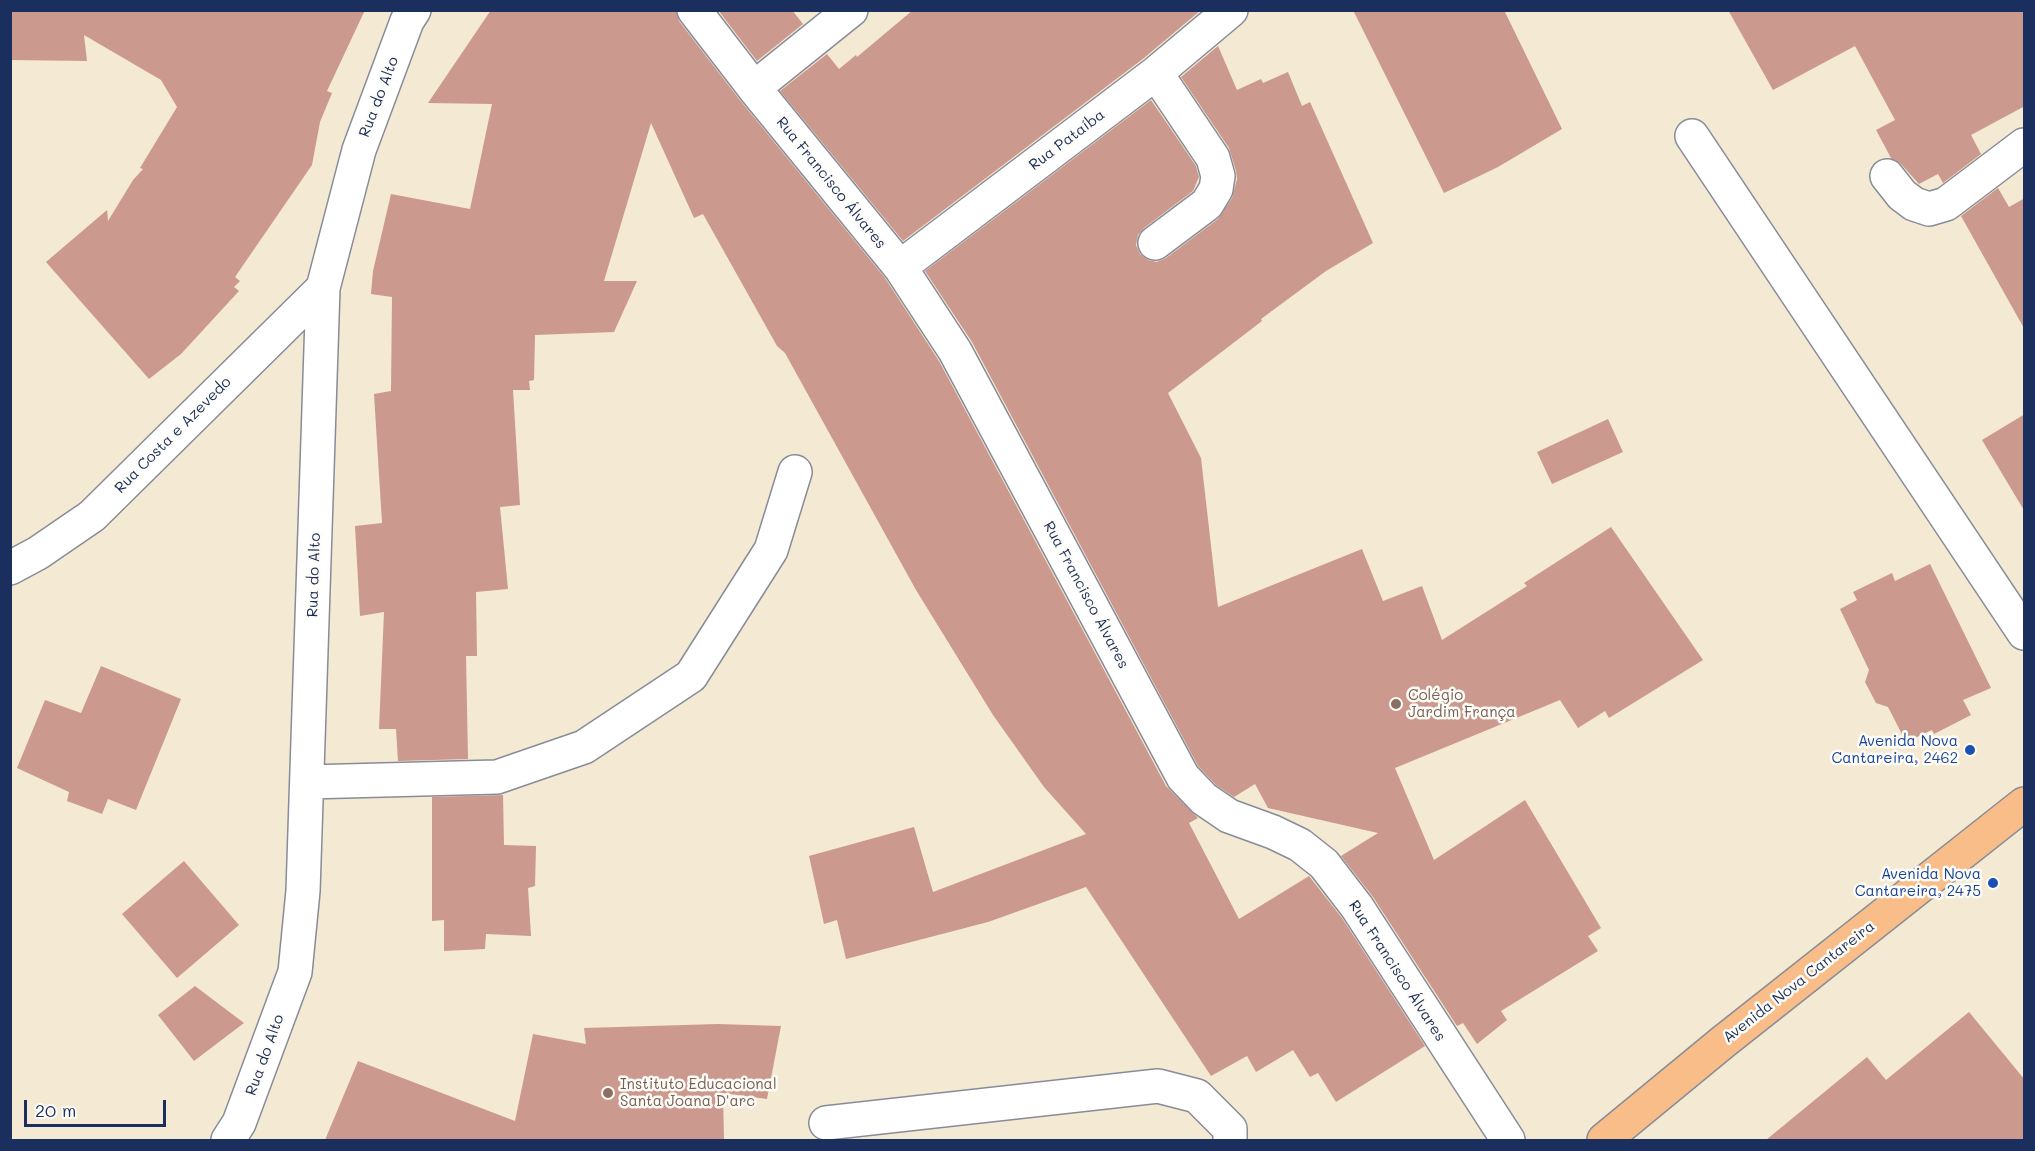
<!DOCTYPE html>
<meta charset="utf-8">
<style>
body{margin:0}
#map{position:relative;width:2035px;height:1151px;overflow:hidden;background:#f4e9d2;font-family:Mali,sans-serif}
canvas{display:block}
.frame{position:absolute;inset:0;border:12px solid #1b2f5e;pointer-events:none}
.scale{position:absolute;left:24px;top:1100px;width:142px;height:27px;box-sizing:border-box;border:3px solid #1b2f5e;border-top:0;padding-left:8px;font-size:18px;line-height:21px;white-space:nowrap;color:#1b2f5e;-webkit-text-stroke:4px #fdfcf7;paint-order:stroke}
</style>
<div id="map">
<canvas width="2035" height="1151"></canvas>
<div class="frame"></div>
<div class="scale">20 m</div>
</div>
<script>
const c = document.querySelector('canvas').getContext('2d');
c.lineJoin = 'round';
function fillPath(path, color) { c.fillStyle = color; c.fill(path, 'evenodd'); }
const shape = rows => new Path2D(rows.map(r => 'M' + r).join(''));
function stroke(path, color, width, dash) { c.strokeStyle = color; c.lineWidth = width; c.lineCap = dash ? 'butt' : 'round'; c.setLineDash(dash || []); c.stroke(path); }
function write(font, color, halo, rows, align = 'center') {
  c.font = font + ' Mali,sans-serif'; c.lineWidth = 5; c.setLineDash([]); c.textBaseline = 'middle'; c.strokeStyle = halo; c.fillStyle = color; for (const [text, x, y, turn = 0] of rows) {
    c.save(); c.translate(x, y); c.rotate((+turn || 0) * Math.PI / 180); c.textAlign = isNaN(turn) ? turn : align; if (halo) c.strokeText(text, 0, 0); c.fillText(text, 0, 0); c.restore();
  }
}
fillPath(shape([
 [10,10,365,10,327,91,332,93,320,122,312,165,235,277,240,281,234,287,239,291,181,354,149,379,46,262,107,210,108,221,133,180,143,169,140,168,177,107,161,80,84,35,87,61,10,60],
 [491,10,676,10,679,21,739,99,885,278,939,361,1166,786,1198,818,1189,823,1239,919,1309,876,1342,918,1425,1046,1336,1102,1318,1073,1310,1077,1293,1050,1256,1072,1247,1056,1211,1076,1086,887,988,922,846,959,837,920,824,924,809,856,914,827,933,892,1086,834,1044,787,993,715,916,590,785,353,777,346,703,214,694,218,651,123,604,281,637,281,614,332,535,335,534,380,529,381,530,390,513,390,520,505,500,507,508,589,476,592,477,656,466,656,468,759,398,761,396,729,379,729,384,612,360,616,355,526,382,523,374,394,391,391,392,297,371,294,373,271,391,194,470,209,492,104,428,103],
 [718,10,792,10,803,24,757,61],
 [913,10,1201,10,1144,58,903,241,780,91,827,54,839,69,856,55,857,57],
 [1353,10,1504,10,1562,129,1498,167,1444,193],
 [1728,10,2025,10,2025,106,1971,135,1981,154,1943,183,1938,174,1919,184,1901,164,1891,158,1876,130,1895,120,1855,46,1773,90],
 [1218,46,1237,90,1261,79,1263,83,1288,72,1302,106,1310,102,1373,243,1326,271,1261,319,1262,321,1168,393,1201,458,1218,607,1362,549,1383,601,1422,586,1442,640,1527,586,1524,583,1611,527,1703,660,1609,718,1605,711,1578,728,1560,700,1395,768,1434,860,1525,800,1601,928,1588,936,1598,951,1501,1011,1507,1020,1477,1044,1463,1023,1457,1026,1373,897,1341,856,1378,833,1268,808,1255,784,1234,797,1216,785,1198,766,972,342,925,271,1151,100,1196,166,1199,177,1193,191,1144,228,1138,235,1136,245,1140,254,1148,260,1157,262,1166,258,1218,219,1232,198,1237,179,1236,171,1229,148,1181,77],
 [1998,188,2009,207,2025,198,2025,330,1961,216],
 [2025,414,2025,512,1982,440],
 [1608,419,1623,452,1552,484,1537,452],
 [1930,564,1991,688,1963,700,1971,715,1934,734,1932,730,1906,742,1888,707,1876,703,1865,682,1869,670,1840,609,1857,600,1853,592,1892,573,1895,581],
 [101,666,181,699,136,810,108,799,102,814,67,801,69,792,17,768,45,700,81,713],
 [503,795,504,845,536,846,535,886,528,888,531,936,486,934,485,949,444,951,444,920,432,921,432,797],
 [184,861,239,925,177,978,122,914],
 [195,986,244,1023,194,1061,158,1015],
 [1969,1012,2025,1080,2025,1140,1766,1140,1867,1057,1886,1080],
 [718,1024,781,1026,767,1099,723,1093,724,1140,325,1140,358,1061,515,1121,533,1034,586,1044,584,1028]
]), '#cc998e');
const minor = shape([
 [694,10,754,88,900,267,955,351,1183,777,1204,799,1229,816,1273,832,1300,845,1324,864,1357,907,1508,1140],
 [754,88,851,10],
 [1692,136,2024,633],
 [1887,176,1902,195,1914,204,1929,209,1946,204,2024,145],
 [1155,243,1207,204,1216,189,1218,176,1213,158,1156,73],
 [900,267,1156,73,1231,10],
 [10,568,38,553,92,516,323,288],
 [307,782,497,777,584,747,691,676,771,550,795,472],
 [826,1123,1158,1086,1197,1096,1230,1129,1230,1140],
 [228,1140,239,1123,295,972,303,891,323,288,359,150,407,21,414,10]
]);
const major = shape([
 [1604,1140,1723,1042,2024,804]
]);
stroke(minor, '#888c98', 36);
stroke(major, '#888c98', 36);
stroke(minor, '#fff', 33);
stroke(major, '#f8bd88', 33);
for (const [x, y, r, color] of [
 [1396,704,6,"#8d6e63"],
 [1970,750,6,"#1a4fb4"],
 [1993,883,6,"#1a4fb4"],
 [608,1093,6,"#8d6e63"]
]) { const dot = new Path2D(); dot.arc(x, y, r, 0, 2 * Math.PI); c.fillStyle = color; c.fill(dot); stroke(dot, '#fdfcf7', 2); }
write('15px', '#1b2f5e', '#fdfcf7', [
 ["Rua do Alto",379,97,-69],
 ["Rua Pataíba",1067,140,-37],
 ["Rua Francisco Álvares",831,183,51],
 ["Rua Costa e Azevedo",173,435,-45],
 ["Rua do Alto",314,575,-88],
 ["Rua Francisco Álvares",1086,595,62],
 ["Rua Francisco Álvares",1397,971,57],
 ["Avenida Nova Cantareira",1799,982,-38],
 ["Rua do Alto",265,1055,-70]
]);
write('15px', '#785e54', '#fdfcf7', [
 ["Colégio",1408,695],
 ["Jardim França",1408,712],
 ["Instituto Educacional",620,1084],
 ["Santa Joana D'arc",620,1101]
], 'left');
write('15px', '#164399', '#fdfcf7', [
 ["Avenida Nova",1958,741],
 ["Cantareira, 2462",1958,758],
 ["Avenida Nova",1981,874],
 ["Cantareira, 2475",1981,891]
], 'right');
</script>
